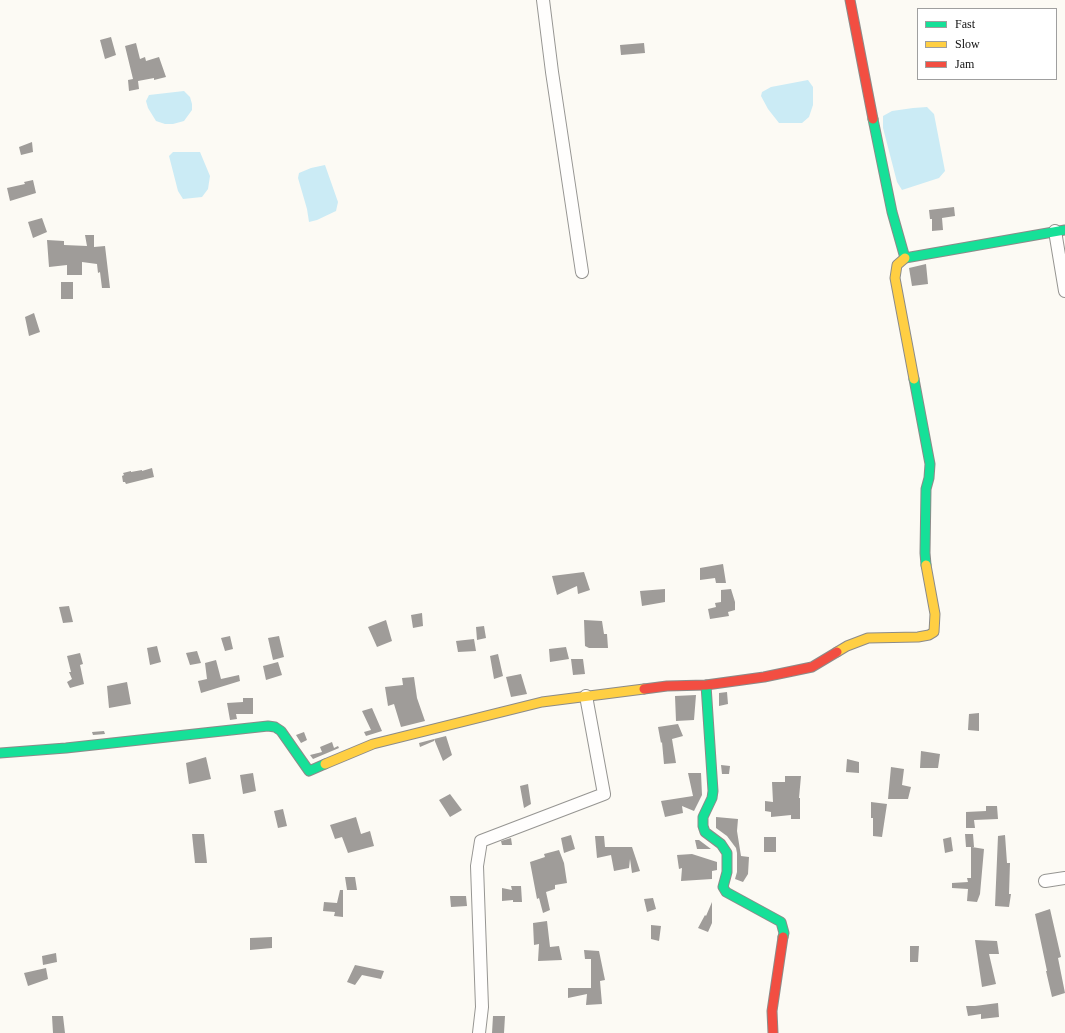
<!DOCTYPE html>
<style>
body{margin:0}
#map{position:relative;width:1065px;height:1033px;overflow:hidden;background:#fcfaf4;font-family:"Times New Roman",serif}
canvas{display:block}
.legend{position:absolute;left:917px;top:8px;width:140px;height:72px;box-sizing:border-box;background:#fff;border:1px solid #9f9f9f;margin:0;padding:5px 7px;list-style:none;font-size:12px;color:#0f0f0f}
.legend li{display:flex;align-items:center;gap:8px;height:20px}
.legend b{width:20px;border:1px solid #9f9f9f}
</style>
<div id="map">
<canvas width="1065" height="1033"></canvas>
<ul class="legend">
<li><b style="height:5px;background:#16e098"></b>Fast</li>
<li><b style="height:5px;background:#ffcf43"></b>Slow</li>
<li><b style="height:5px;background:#f24e42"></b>Jam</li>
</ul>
</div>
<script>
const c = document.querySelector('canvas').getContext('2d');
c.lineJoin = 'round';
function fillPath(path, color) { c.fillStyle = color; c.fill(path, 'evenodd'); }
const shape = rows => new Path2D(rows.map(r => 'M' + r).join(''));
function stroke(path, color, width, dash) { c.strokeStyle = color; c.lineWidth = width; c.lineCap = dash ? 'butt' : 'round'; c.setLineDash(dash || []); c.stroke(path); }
fillPath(shape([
 [808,80,813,87,813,105,809,117,802,123,779,123,768,109,761,96,762,92,771,87],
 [184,91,190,97,192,104,192,110,184,121,173,124,165,124,156,121,148,108,146,101,149,95],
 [927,107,934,114,945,171,939,178,902,190,897,182,883,128,883,116,892,111,913,108],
 [173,152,200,152,210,176,208,189,202,197,183,199,178,191,169,156],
 [325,165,338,202,336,211,317,220,309,222,307,209,298,178,299,173,311,168]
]), '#cbebf5');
fillPath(shape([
 [111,37,116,55,105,59,100,40],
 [136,43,140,59,145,57,146,61,159,57,166,77,154,80,154,78,138,81,139,89,129,91,128,80,133,79,125,46],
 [644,43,645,53,621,55,620,45],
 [32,142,33,152,21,155,19,147],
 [33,180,36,193,10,201,7,188,25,184,24,182],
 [954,207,955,216,942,218,943,230,932,231,932,219,930,219,929,210],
 [42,218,47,232,33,238,28,222],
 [85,235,94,235,94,247,105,246,110,288,102,288,100,272,98,273,97,264,82,262,82,275,67,275,67,265,49,267,47,240,64,241,64,245,87,246],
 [926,264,928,284,912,286,909,268],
 [61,282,73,282,73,299,61,299],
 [34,313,40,332,29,336,25,317],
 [152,468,154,477,126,484,125,482,123,482,122,476,124,475,123,473,131,471,131,472,142,470,142,471],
 [723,564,726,583,716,583,715,578,700,580,700,568],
 [584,572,590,590,578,594,577,586,557,595,552,576],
 [665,589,665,602,642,606,640,591],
 [731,589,735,602,735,610,728,612,729,616,710,619,708,609,716,607,715,603,721,602,721,590],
 [69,606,73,622,63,623,59,607],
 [422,613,423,626,413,628,411,615],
 [386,620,392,641,377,647,368,627],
 [584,620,602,621,604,634,607,634,608,648,589,648,585,646],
 [484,626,486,638,477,640,476,627],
 [230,636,233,649,225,651,221,638],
 [279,636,284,657,273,660,268,638],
 [474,639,476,651,458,652,456,641],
 [157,646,161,662,150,665,147,648],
 [566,647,569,659,550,662,549,649],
 [197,651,201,663,190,665,186,653],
 [80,653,83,664,80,665,84,684,70,688,67,682,72,679,69,672,71,672,67,656],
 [498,654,503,676,494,679,490,656],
 [571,659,583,659,585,674,573,675],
 [216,660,221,679,239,675,240,681,201,693,198,681,207,679,205,663],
 [278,662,282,675,266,680,263,666],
 [521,674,527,694,511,697,506,677],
 [414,677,417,698,425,721,401,727,394,704,388,706,385,687,403,685,402,678],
 [127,682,131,704,109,708,107,686],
 [727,692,728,704,719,706,719,693],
 [696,695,694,720,676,721,675,696],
 [243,698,253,698,253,714,236,714,237,719,230,720,227,703,243,702],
 [372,708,382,731,366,736,364,732,371,730,362,711],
 [979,713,979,731,968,730,969,714],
 [678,724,683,736,672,739,676,763,664,764,662,742,661,743,658,727],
 [104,731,105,734,93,735,92,732],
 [304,732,307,740,301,743,296,735],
 [446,736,452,755,443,761,434,739],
 [434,739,434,741,420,747,419,743],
 [332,742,334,748,338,746,339,748,313,759,310,755,322,752,320,747],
 [921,751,940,754,938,768,920,768],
 [206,757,211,779,189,784,186,763],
 [847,759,859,762,859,773,846,772],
 [721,765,730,766,729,774,722,774],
 [891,767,904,769,902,785,911,787,908,799,888,799],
 [253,773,256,791,243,794,240,775],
 [688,773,701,773,702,795,694,811,682,806,683,813,665,817,661,801,693,796],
 [785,776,801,776,799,798,800,798,800,819,791,819,791,815,771,817,771,812,765,811,765,801,773,802,772,782,785,782],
 [528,784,531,804,524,808,520,786],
 [450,794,462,810,450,817,439,800],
 [871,802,887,804,882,837,873,836,873,818,871,818],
 [986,806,997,806,998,819,974,820,975,828,966,828,966,812,986,811],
 [283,809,287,826,278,828,274,811],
 [356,817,361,834,370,831,374,846,348,853,342,837,335,839,330,825],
 [716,817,738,819,737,831,741,856,749,857,748,874,743,882,735,879,737,872,737,853,736,848,727,836,716,828],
 [192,834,204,834,207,863,195,863],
 [965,834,973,834,974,847,972,847,984,849,980,894,977,902,967,901,968,889,952,888,952,883,968,882,967,878,971,878,971,847,966,847],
 [571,835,575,849,564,853,561,838],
 [1005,835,1007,863,1010,863,1009,894,1011,894,1009,907,995,906,998,836],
 [595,836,604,836,605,847,632,847,640,871,632,873,630,859,629,868,614,871,611,855,597,858],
 [764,837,776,837,776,852,764,852],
 [951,837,953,851,945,853,943,839],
 [511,838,512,845,502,845,501,841],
 [695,840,699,840,711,849,697,849],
 [559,850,564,863,567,883,555,885,555,889,546,892,550,910,543,913,539,898,537,899,530,862,545,857,544,854],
 [692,854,717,862,717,870,712,871,712,879,681,881,682,868,679,869,677,855],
 [345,877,355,877,357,890,347,890],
 [511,886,521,886,522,902,513,902,513,900,502,901,502,888,512,890],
 [340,890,343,890,343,917,334,916,335,912,323,911,324,902,337,903],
 [450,896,466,896,467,906,451,907],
 [653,898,656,909,647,912,644,899],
 [712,902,712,923,708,932,698,928,705,915,706,916],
 [1050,909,1061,957,1058,958,1065,993,1052,997,1046,971,1047,971,1035,914],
 [547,921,550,947,559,946,562,960,538,961,539,944,534,945,533,923],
 [651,925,661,926,659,941,651,939],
 [272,937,272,948,250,950,250,938],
 [975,940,997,941,999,954,989,954,996,984,982,987],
 [910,946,919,946,918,962,910,962],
 [584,950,599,951,605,980,600,981,602,1004,586,1005,587,994,568,998,568,988,591,988,591,959,585,959],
 [56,953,57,962,43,965,42,956],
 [355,965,384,971,381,979,362,975,355,985,347,982],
 [46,968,48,979,28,986,24,973],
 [998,1003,999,1017,981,1019,981,1014,968,1016,966,1006,975,1006],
 [52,1016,63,1016,65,1033,53,1033],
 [493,1016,505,1016,504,1033,492,1033]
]), '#9f9c99');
const street = shape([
 [543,0,552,72,582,272],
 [1055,231,1065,291],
 [1045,881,1065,878],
 [479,1033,482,1007,477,866,481,841,604,794,586,696]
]);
const fast = shape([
 [873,119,892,212,905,258,1065,230],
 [914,379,930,464,929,478,926,489,925,553,926,565],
 [706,685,713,791,712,798,703,817,703,826,705,832,721,844,727,853,727,872,723,887,726,892,781,922,784,933,783,937],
 [0,753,66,748,268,726,275,727,281,731,309,771,325,764]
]);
const slow = shape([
 [905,258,897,265,895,278,914,379],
 [837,652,847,646,868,638,918,637,929,635,934,632,935,614,926,565],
 [325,764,373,744,542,702,644,689]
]);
const jam = shape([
 [850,0,873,119],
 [644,689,667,686,706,685,764,677,812,667,837,652],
 [773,1033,772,1011,783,937]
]);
stroke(street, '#969592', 14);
stroke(fast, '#8c8b89', 11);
stroke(slow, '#8c8b89', 11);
stroke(jam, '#8c8b89', 11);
stroke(street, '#fffefd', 12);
stroke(fast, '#16e098', 9);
stroke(slow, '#ffcf43', 9);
stroke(jam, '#f24e42', 9);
</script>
